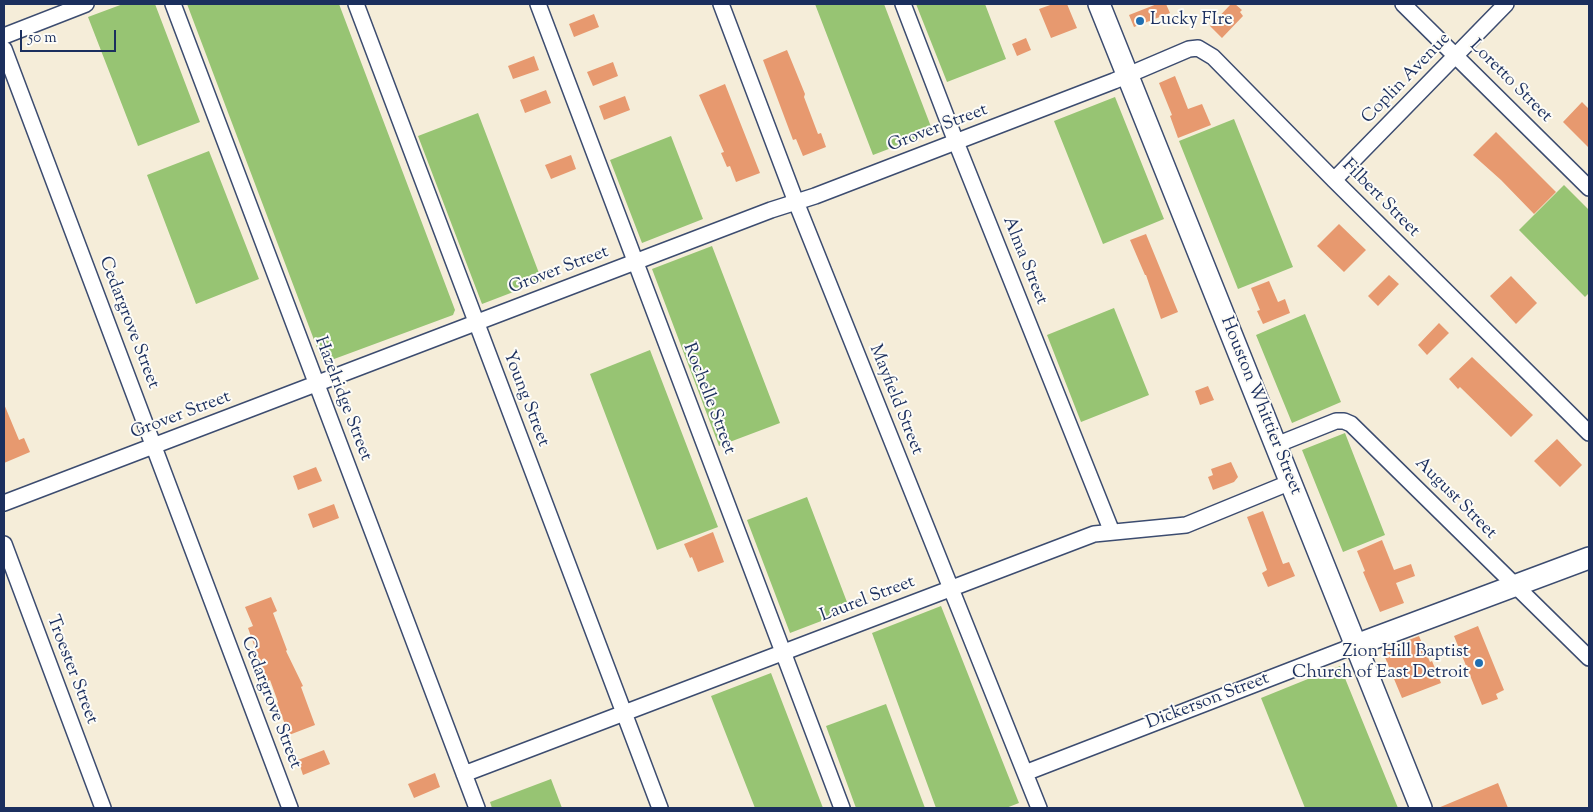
<!DOCTYPE html>
<style>
body{margin:0}
#map{position:relative;width:1593px;height:812px;overflow:hidden;background:#f5edd9;font-family:"Sorts Mill Goudy",serif}
canvas{display:block}
.frame{position:absolute;inset:0;border:5px solid #1b2f5e;pointer-events:none}
.scale{position:absolute;left:20px;top:30px;width:96px;height:22px;box-sizing:border-box;border:2px solid #1b2f5e;border-top:0;padding-left:6px;font-size:15px;line-height:18px;white-space:nowrap;color:#1b2f5e;-webkit-text-stroke:4px #fdfcf7;paint-order:stroke}
</style>
<div id="map">
<canvas width="1593" height="812"></canvas>
<div class="frame"></div>
<div class="scale">50 m</div>
</div>
<script>
const c = document.querySelector('canvas').getContext('2d');
c.lineJoin = 'round';
function fillPath(path, color) { c.fillStyle = color; c.fill(path, 'evenodd'); }
const shape = rows => new Path2D(rows.map(r => 'M' + r).join(''));
function stroke(path, color, width, dash) { c.strokeStyle = color; c.lineWidth = width; c.lineCap = dash ? 'butt' : 'round'; c.setLineDash(dash || []); c.stroke(path); }
function write(font, color, halo, rows, align = 'center') {
  c.font = font + ' "Sorts Mill Goudy",serif'; c.lineWidth = 4; c.setLineDash([]); c.textBaseline = 'middle'; c.strokeStyle = halo; c.fillStyle = color; for (const [text, x, y, turn = 0] of rows) {
    c.save(); c.translate(x, y); c.rotate((+turn || 0) * Math.PI / 180); c.textAlign = isNaN(turn) ? turn : align; if (halo) c.strokeText(text, 0, 0); c.fillText(text, 0, 0); c.restore();
  }
}
fillPath(shape([
 [123,4,155,4,200,122,138,146,88,17],
 [187,4,339,4,455,310,453,315,326,362,322,361],
 [815,4,884,4,933,132,873,155],
 [916,4,985,4,1006,59,947,82],
 [1115,97,1164,219,1103,244,1054,121],
 [478,113,542,281,482,304,418,136],
 [1234,119,1293,267,1238,289,1179,141],
 [671,136,703,219,642,243,610,160],
 [209,151,259,279,196,304,147,175],
 [1564,185,1589,210,1589,293,1585,297,1519,230],
 [712,246,780,423,719,446,652,269],
 [1114,308,1149,395,1081,422,1047,335],
 [1305,314,1341,402,1292,423,1256,335],
 [650,350,718,527,657,550,590,374],
 [1345,433,1385,535,1343,552,1302,450],
 [807,497,850,610,790,633,747,520],
 [941,606,1019,803,1006,808,936,808,872,633],
 [1340,666,1398,808,1305,808,1261,698],
 [771,673,823,808,755,808,711,696],
 [886,704,925,808,856,808,826,726],
 [551,779,562,808,492,808,490,802]
]), '#97c473');
fillPath(shape([
 [1053,4,1067,4,1077,28,1051,38,1039,9],
 [1157,4,1166,4,1170,13,1134,27,1129,15],
 [1231,4,1235,4,1242,10,1240,12,1243,16,1222,38,1210,26],
 [594,14,599,27,574,37,569,24],
 [1026,38,1031,50,1017,56,1012,44],
 [787,50,805,94,804,97,818,134,821,133,826,147,803,156,796,139,793,140,763,60],
 [534,56,539,70,513,79,508,66],
 [613,62,618,76,593,86,587,72],
 [1175,76,1188,109,1202,104,1211,125,1178,138,1170,116,1172,115,1159,83],
 [725,84,760,173,736,182,730,166,727,167,721,153,724,152,699,95],
 [546,90,551,103,525,113,520,100],
 [625,96,630,110,604,120,599,106],
 [1582,102,1589,109,1589,148,1563,122],
 [1496,132,1556,192,1534,214,1501,180,1473,155],
 [571,155,576,169,551,179,545,165],
 [1339,224,1366,250,1344,272,1317,246],
 [1146,234,1178,312,1161,319,1146,275,1145,275,1130,240],
 [1389,275,1399,284,1378,306,1368,296],
 [1511,276,1537,303,1516,324,1490,296],
 [1269,281,1278,302,1285,299,1290,313,1263,324,1257,311,1260,310,1251,288],
 [1439,323,1449,333,1427,355,1418,345],
 [1472,357,1533,415,1511,437,1460,387,1458,389,1449,379],
 [1208,386,1214,400,1200,405,1195,391],
 [4,404,19,440,24,438,30,452,4,463],
 [1557,439,1582,465,1560,487,1534,461],
 [1231,462,1238,477,1234,482,1213,490,1208,477,1213,475,1211,469],
 [316,467,322,481,298,490,293,476],
 [334,504,339,518,313,528,308,514],
 [1263,511,1283,564,1289,562,1295,576,1268,587,1262,573,1267,570,1247,517],
 [713,532,724,562,698,572,692,557,690,558,684,544],
 [1382,540,1394,570,1411,564,1415,576,1396,583,1404,603,1380,612,1363,572,1365,571,1357,551],
 [271,597,277,611,273,613,287,650,286,651,303,686,301,687,315,725,289,735,277,703,278,702,270,680,267,681,248,628,253,626,245,607],
 [1478,626,1504,690,1496,694,1498,699,1482,705,1454,636],
 [1419,636,1430,662,1432,661,1441,683,1402,698,1384,655,1384,652,1388,648],
 [324,750,330,764,303,775,298,760],
 [435,773,440,787,414,798,408,784],
 [1498,783,1508,808,1438,808]
]), '#e7996f');
const street = shape([
 [173,4,477,808],
 [356,4,660,808],
 [538,4,842,808],
 [721,4,796,202,1039,808],
 [903,4,956,142,1112,532],
 [1403,4,1589,188],
 [4,36,86,4],
 [4,49,290,808],
 [1334,180,1506,4],
 [1276,445,1336,421,1344,421,1351,424,1589,658],
 [4,503,771,210,815,196,1114,81,1189,49,1198,48,1213,57,1334,180,1589,433],
 [4,544,103,808],
 [1025,773,1356,645],
 [464,774,1094,534,1186,525,1291,482]
]);
const secondary = shape([
 [1099,4,1421,808],
 [1356,645,1589,558]
]);
stroke(street, '#3c4c70', 18);
stroke(secondary, '#3c4c70', 24);
stroke(street, '#fff', 15);
stroke(secondary, '#fff', 21);
for (const [x, y, r, color] of [
 [1140,21,5,"#1f6fb2"],
 [1479,663,5,"#1f6fb2"]
]) { const dot = new Path2D(); dot.arc(x, y, r, 0, 2 * Math.PI); c.fillStyle = color; c.fill(dot); stroke(dot, '#fdfcf7', 2); }
write('18px', '#1b2f5e', '#fdfcf7', [
 ["Lucky FIre",1150,21],
 ["Zion Hill Baptist",1469,653,"right"],
 ["Church of East Detroit",1469,674,"right"]
], 'left');
write('18px', '#1b2f5e', '#fdfcf7', [
 ["Coplin Avenue",1407,79,-46],
 ["Loretto Street",1510,82,45],
 ["Grover Street",938,129,-21],
 ["Filbert Street",1380,199,45],
 ["Alma Street",1024,261,68],
 ["Grover Street",559,271,-21],
 ["Cedargrove Street",128,323,69],
 ["Hazelridge Street",342,399,69],
 ["Young Street",525,399,69],
 ["Rochelle Street",708,399,69],
 ["Mayfield Street",895,400,68],
 ["Houston Whittier Street",1260,406,68],
 ["Grover Street",181,416,-21],
 ["August Street",1455,499,45],
 ["Laurel Street",868,600,-21],
 ["Troester Street",71,670,69],
 ["Dickerson Street",1208,702,-21],
 ["Cedargrove Street",270,703,69]
]);
</script>
